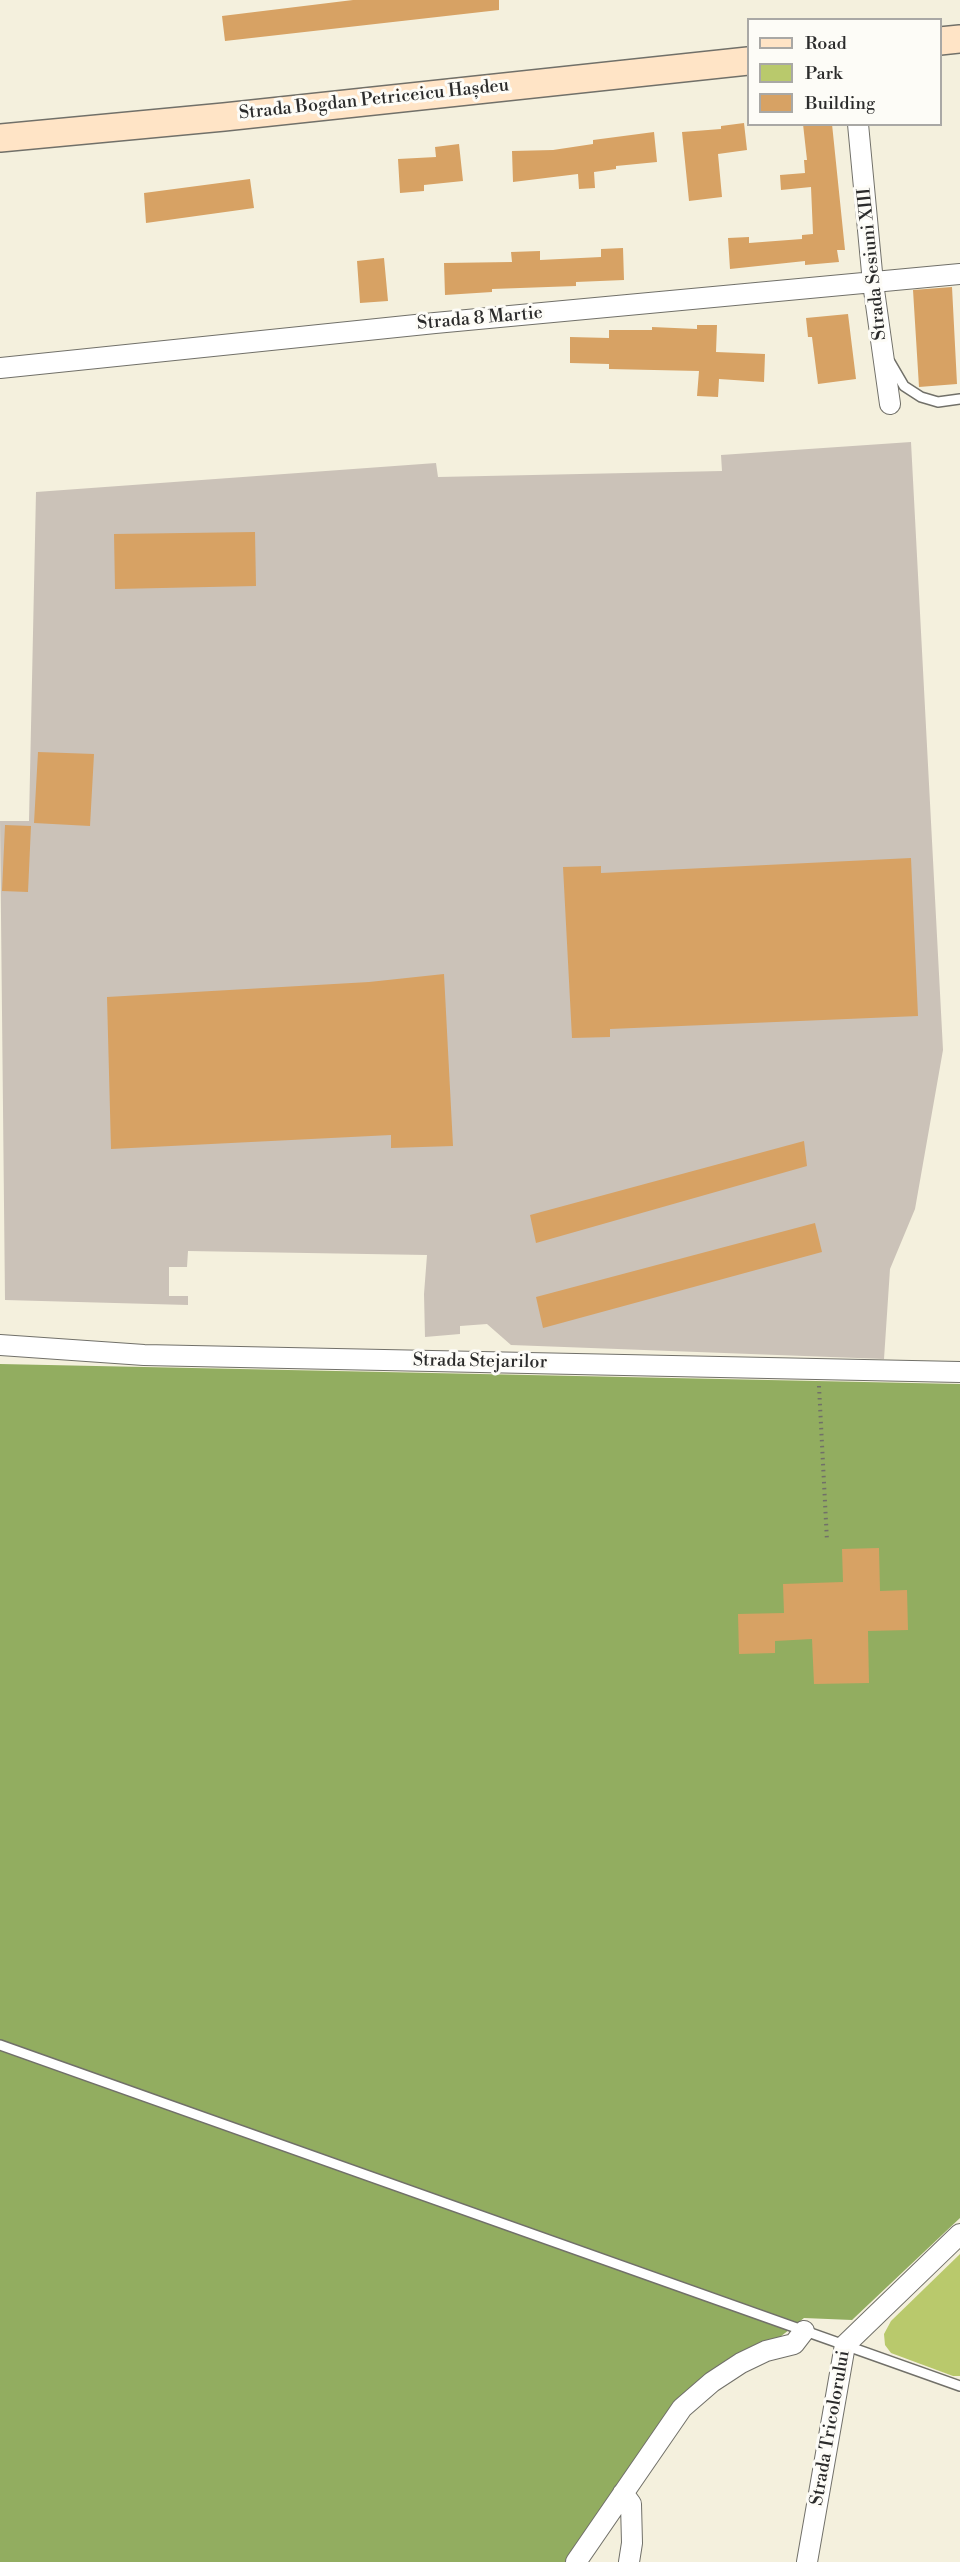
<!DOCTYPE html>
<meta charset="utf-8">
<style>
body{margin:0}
#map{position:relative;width:960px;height:2562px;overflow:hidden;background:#f4f0dd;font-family:"Libre Bodoni",serif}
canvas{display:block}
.legend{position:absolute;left:747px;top:18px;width:195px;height:108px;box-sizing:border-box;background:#fdfcf7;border:2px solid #a9a8a5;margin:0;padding:8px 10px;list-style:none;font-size:18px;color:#2b2b2b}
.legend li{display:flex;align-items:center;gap:12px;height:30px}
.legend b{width:30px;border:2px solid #a9a8a5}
</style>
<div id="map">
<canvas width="960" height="2562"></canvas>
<ul class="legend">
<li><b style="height:8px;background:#ffe4c6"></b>Road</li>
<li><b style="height:16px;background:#b9c96c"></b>Park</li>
<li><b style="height:16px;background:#d7a264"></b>Building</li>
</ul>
</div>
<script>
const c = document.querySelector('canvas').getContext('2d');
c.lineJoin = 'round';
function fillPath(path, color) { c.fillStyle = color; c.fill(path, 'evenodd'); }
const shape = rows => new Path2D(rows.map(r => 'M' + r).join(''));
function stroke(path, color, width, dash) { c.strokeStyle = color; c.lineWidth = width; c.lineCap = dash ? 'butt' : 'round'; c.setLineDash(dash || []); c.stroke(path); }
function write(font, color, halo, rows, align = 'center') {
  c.font = font + ' "Libre Bodoni",serif'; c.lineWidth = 6; c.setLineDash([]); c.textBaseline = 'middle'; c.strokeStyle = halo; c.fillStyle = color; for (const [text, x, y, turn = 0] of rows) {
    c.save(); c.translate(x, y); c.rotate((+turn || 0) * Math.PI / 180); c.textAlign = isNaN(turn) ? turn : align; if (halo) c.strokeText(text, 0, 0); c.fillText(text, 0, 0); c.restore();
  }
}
fillPath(shape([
 [911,442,943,1050,915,1209,890,1269,884,1359,511,1345,487,1324,460,1326,460,1334,425,1337,424,1294,427,1255,188,1251,187,1267,169,1267,169,1296,188,1296,188,1305,5,1300,0,821,29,821,36,492,436,463,438,477,722,471,721,455]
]), '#cbc2b8');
fillPath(shape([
 [960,2254,960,2376,953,2376,891,2353,885,2345,884,2334,891,2321]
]), '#b9c96c');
fillPath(shape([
 [0,1364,960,1384,960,2218,852,2320,804,2318,780,2337,731,2358,678,2403,565,2562,0,2562]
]), '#92ad60');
fillPath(shape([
 [353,0,499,0,499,10,225,41,222,16],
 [744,123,747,150,718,154,722,197,689,201,682,132,721,129,721,126],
 [803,124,832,124,845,250,837,250,839,262,805,265,805,261,730,269,728,238,749,237,749,243,802,239,802,235,813,234,811,187,781,190,780,175,805,173,804,160,807,160],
 [654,132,657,162,616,166,616,169,594,172,595,188,579,189,578,174,513,182,512,151,553,150,593,144,593,140],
 [459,144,463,181,424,185,424,191,400,193,398,159,436,157,435,147],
 [250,179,254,208,146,223,144,193],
 [623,248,624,280,576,282,576,286,492,289,492,292,445,295,444,263,512,262,511,252,540,251,540,260,601,257,601,249],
 [384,258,388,301,360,303,357,261],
 [952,287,957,384,919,387,913,290],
 [848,314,856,379,818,384,812,337,808,337,806,318],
 [697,325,717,325,716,352,765,354,764,382,719,379,718,397,697,396,699,371,609,369,609,364,570,363,570,337,609,338,609,330,652,330,652,327,697,329],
 [255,532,256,586,115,589,114,534],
 [38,752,94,754,90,826,34,823],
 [5,825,31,826,28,892,2,891],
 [911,858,918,1016,610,1029,610,1037,572,1038,563,867,601,866,601,873],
 [444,974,453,1146,391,1148,391,1135,111,1149,107,997,369,982],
 [804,1141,807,1166,536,1243,530,1215],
 [815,1223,822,1252,543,1328,536,1297],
 [879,1548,880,1591,907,1590,908,1630,868,1631,869,1683,814,1684,812,1639,775,1641,775,1653,739,1654,738,1614,784,1613,783,1584,843,1582,842,1549]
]), '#d7a264');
const lane = shape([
 [890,362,904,386,921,397,938,402,960,399],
 [0,2045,960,2386]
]);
const street = shape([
 [858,124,873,283,890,404],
 [0,368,435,323,960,274],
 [0,1345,144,1355,960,1372],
 [623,2493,631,2504,632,2543,629,2562],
 [576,2562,682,2408,712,2382,741,2363,766,2351,794,2344,804,2331],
 [807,2562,845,2345,960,2234]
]);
const secondary = shape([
 [940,41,960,39],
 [0,138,224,117,748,61]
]);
stroke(lane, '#717069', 12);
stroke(street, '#717069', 22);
stroke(secondary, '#717069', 30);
stroke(shape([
 [819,1386,827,1541]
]), '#717069', 4, [1.5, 4.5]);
stroke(lane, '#fff', 9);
stroke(street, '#fff', 20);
stroke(secondary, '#ffe4c6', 27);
write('18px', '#2b2b2b', '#fdfcf7', [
 ["Strada Bogdan Petriceicu Hașdeu",374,100,-6],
 ["Strada Sesiuni XIII",873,264,-96],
 ["Strada 8 Martie",480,319,-5],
 ["Strada Stejarilor",480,1362,1],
 ["Strada Tricolorului",831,2428,-80]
]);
</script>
